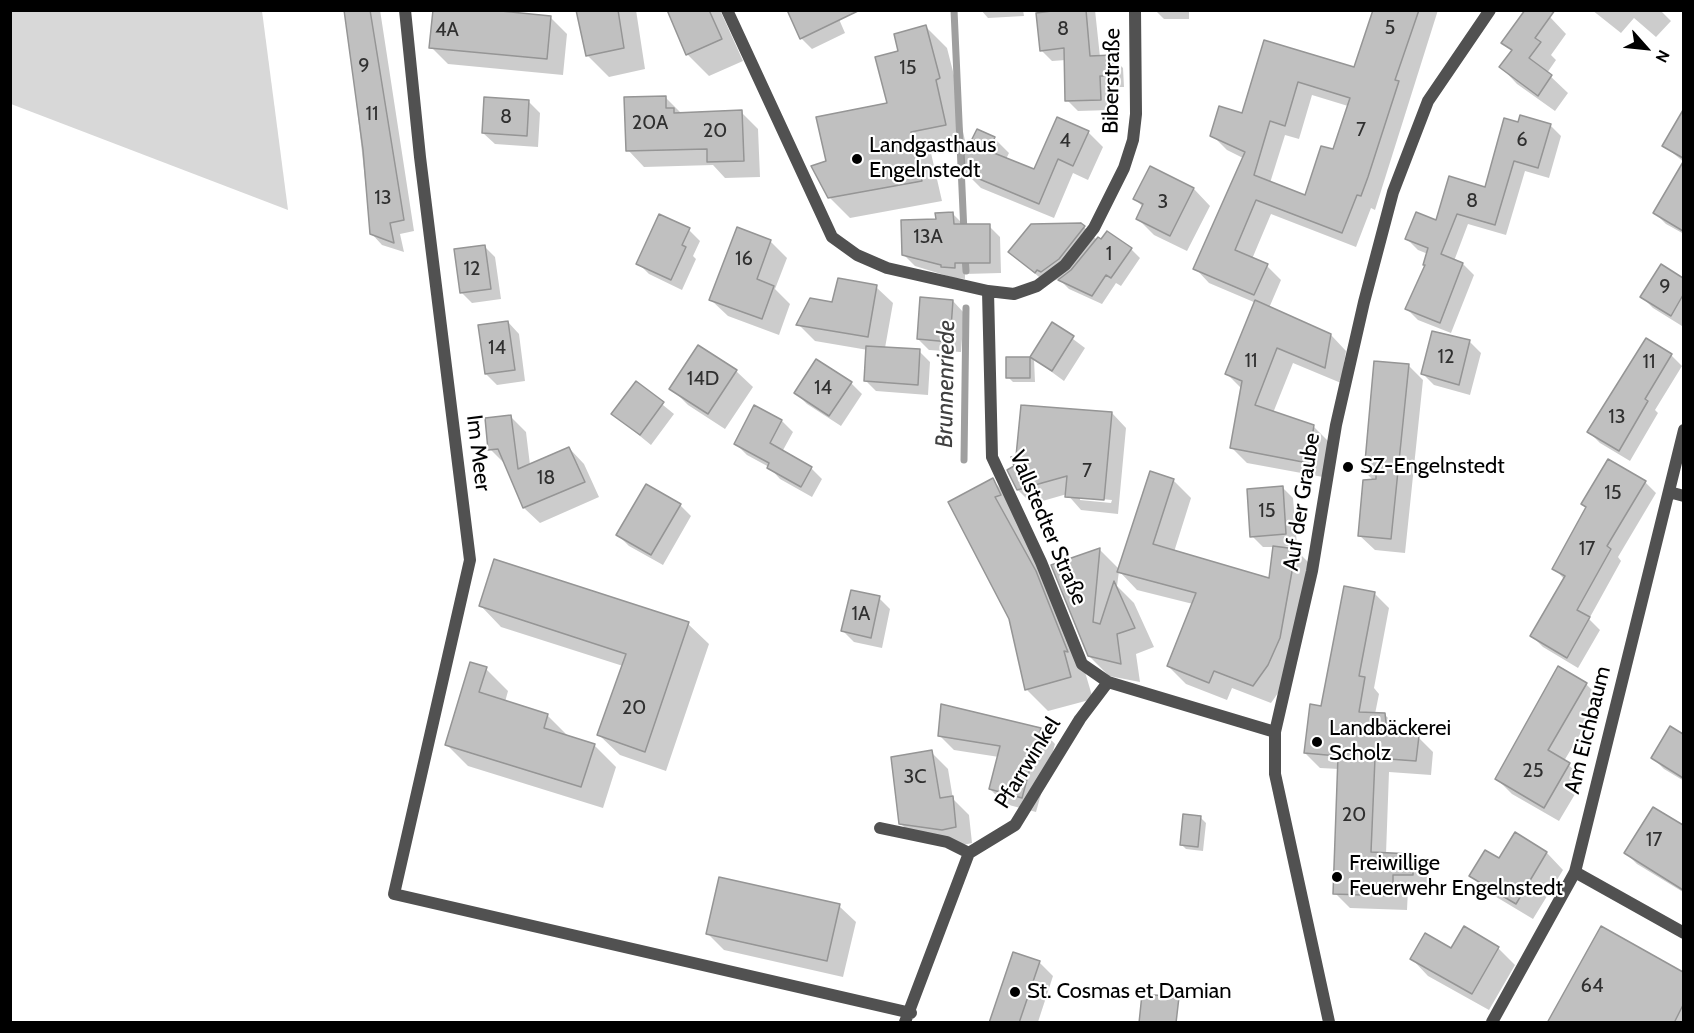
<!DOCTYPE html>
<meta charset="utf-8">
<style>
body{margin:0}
#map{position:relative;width:1694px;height:1033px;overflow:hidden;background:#fff;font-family:Cabin,sans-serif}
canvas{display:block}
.frame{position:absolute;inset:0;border:12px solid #000;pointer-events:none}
.north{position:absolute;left:1616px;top:18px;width:60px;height:60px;-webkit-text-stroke:4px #fff;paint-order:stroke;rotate:117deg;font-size:16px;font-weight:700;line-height:24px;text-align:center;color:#000}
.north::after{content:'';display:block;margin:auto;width:21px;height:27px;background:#000;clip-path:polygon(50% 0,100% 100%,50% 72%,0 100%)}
</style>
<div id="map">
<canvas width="1694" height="1033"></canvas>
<div class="frame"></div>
<div class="north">N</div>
</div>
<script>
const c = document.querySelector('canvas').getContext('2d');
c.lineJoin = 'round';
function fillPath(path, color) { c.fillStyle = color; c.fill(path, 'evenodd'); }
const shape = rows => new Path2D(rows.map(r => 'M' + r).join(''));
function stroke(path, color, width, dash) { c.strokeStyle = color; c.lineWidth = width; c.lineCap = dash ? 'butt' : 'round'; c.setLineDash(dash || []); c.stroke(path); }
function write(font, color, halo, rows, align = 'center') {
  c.font = font + ' Cabin,sans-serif'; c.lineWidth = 4.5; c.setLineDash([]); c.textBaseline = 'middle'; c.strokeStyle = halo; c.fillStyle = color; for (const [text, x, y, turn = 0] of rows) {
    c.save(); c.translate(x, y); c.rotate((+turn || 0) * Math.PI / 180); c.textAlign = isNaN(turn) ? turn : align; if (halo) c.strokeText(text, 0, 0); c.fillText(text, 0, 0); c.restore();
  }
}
fillPath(shape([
 [10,11,262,11,288,210,11,104]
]), '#d8d8d8');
fillPath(shape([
 [346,10,380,10,414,231,400,234,404,252,382,245,371,233],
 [578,10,636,10,645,69,609,77,587,55],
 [668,10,720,10,743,61,709,76,687,54],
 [835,10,845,33,812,49,801,38],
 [981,10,1023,10,1024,16,988,18],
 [1062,10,1095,10,1100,57,1112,57,1123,68,1124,87,1110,87,1111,110,1078,111,1067,100,1066,60,1052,61,1041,50],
 [1155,10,1189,10,1189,19,1164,19],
 [1375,10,1438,10,1375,210,1371,208,1356,247,1271,214,1252,259,1267,266,1281,280,1269,308,1331,335,1346,351,1341,383,1293,363,1273,413,1313,426,1329,442,1323,477,1247,463,1232,448,1242,389,1226,373,1256,303,1209,283,1195,268,1243,158,1227,150,1212,135,1243,114,1265,42,1355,69],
 [1312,95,1348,106,1334,151,1305,197,1270,183,1285,135,1299,139],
 [1592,10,1660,10,1671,21,1656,37,1634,18,1621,33],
 [550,17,567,34,563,75,448,64,431,47],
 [1550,17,1566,34,1551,55,1556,60,1547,73,1568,93,1555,111,1517,84,1501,67,1512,51,1503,42],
 [926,27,947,48,960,99,956,100,966,145,931,153,942,201,850,218,829,197,828,162,889,104,900,52],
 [666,98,682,114,741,112,758,129,760,177,725,178,713,165,644,167,628,150],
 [529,102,540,113,538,147,495,144,483,133],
 [1682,116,1684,117,1684,162,1664,146],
 [1519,124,1550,125,1561,136,1549,178,1525,171,1506,235,1468,224,1454,261,1463,264,1474,275,1451,333,1418,320,1407,309,1427,266,1428,254,1418,250,1407,239,1486,189],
 [1088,132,1103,147,1088,180,1073,173,1054,218,981,188,966,173,994,138,1009,153,1006,159,1034,171],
 [1674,180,1684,185,1684,234,1666,224,1655,213],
 [1194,189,1210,206,1187,251,1154,235,1138,219,1143,207,1135,199],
 [953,214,965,226,989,226,1000,237,1001,273,965,274,965,279,954,278,915,266,904,255,937,220],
 [1084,227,1097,240,1131,249,1140,258,1121,286,1116,283,1102,304,1069,289,1059,279,1046,283,1010,252],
 [689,230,700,241,693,256,696,259,682,290,649,274,638,263],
 [770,241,787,258,775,289,790,304,779,335,728,316,711,300],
 [484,246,495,257,501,299,472,303,461,292],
 [1661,266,1684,280,1682,326,1653,308,1642,297],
 [876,287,893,303,885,348,919,351,930,362,928,395,876,391,865,380,868,350,815,341,798,324,834,304],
 [953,301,964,313,961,352,929,350,918,339],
 [508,322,519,334,525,381,497,385,486,374],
 [1053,324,1085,348,1064,381,1034,359,1035,382,1013,382,1008,377,1008,358,1031,358],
 [1646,340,1671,355,1682,366,1655,410,1658,413,1630,461,1600,443,1589,432],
 [1470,342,1481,353,1470,395,1434,385,1423,374],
 [1408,365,1423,380,1405,553,1375,550,1360,536,1374,481,1365,472],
 [736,371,753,387,725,429,688,405,671,388],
 [636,383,674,414,651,445,613,414],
 [851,383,862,394,841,426,807,404,796,393],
 [755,407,782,421,793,432,782,452,811,468,822,479,812,497,780,479,769,467,747,455,736,444],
 [1112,413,1126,428,1118,514,1081,510,1067,494,1032,504,1018,490],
 [1080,497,1112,500,1111,503,1080,500],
 [511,417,526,432,530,465,569,448,584,464,599,497,540,523,524,508,506,465,490,449],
 [992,480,1014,502,1085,672,1093,699,1048,711,1026,689,1011,618],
 [1173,480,1191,498,1174,552,1270,580,1275,547,1263,547,1252,536,1282,487,1293,498,1297,545,1278,548,1296,550,1314,568,1285,683,1271,703,1232,688,1227,700,1186,684,1168,666,1193,604,1137,590,1119,571,1117,586,1134,603,1154,647,1136,654,1140,682,1109,676,1089,656,1099,549,1120,570],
 [1645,482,1656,493,1618,557,1621,561,1589,619,1600,630,1578,668,1543,647,1532,636,1564,579,1554,568,1587,509,1582,504],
 [680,505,691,516,663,565,629,546,618,535],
 [495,561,688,624,709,644,666,771,620,755,599,735,623,666,501,627,481,606],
 [1374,593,1389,608,1374,688,1379,694,1375,714,1384,714,1399,729,1400,736,1418,737,1433,752,1431,775,1389,772,1386,854,1413,856,1428,871,1428,889,1408,889,1407,910,1350,908,1335,893,1339,769,1320,768,1305,753,1322,708],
 [879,598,890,609,882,648,854,642,843,631],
 [486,669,508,691,505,702,547,715,570,738,594,745,616,767,603,808,468,766,446,744],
 [1586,684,1601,699,1564,761,1584,779,1559,821,1512,794,1497,779],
 [942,706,1041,729,1055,744,1036,812,1005,804,990,789,999,757,954,750,939,735],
 [1671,728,1684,736,1684,781,1664,769,1653,758],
 [931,752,948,769,953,799,969,815,972,843,959,846,917,840,900,823],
 [1654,809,1684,827,1684,897,1683,892,1637,864,1626,853],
 [1201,818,1206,823,1203,851,1186,849,1181,844],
 [1515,835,1547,853,1563,870,1533,919,1488,892,1471,876,1500,860],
 [839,906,856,922,843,977,724,950,708,934],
 [1602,928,1684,974,1684,1022,1548,1022],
 [1498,948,1515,965,1489,1010,1428,976,1412,959,1452,950],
 [1039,962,1053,976,1038,1022,991,1022]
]), '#0003');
stroke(shape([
 [954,10,964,233],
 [965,256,966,271],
 [964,460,966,308]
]), '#9f9f9f', 7);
const building = shape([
 [344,10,370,10,404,220,390,223,394,243,370,234,363,150,344,10],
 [433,10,491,10,551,16,547,59,429,48,433,10],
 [576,10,618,10,624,48,586,56,576,10],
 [667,10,709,10,722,39,686,55,667,10],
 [787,10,860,10,800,39,787,10],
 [1060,10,1086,10,1090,56,1113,55,1114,76,1100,76,1101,100,1065,101,1064,48,1040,51,1036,13,1060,10],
 [1373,10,1419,10,1395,80,1399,81,1368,177,1361,196,1357,195,1342,233,1256,200,1235,250,1268,264,1254,295,1193,269,1245,152,1210,136,1219,106,1242,113,1264,40,1354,67,1373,10],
 [1298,82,1350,98,1333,149,1321,146,1305,195,1254,175,1270,121,1285,126,1298,82],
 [1525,10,1555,10,1535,38,1541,42,1529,58,1552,75,1538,96,1499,67,1512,50,1501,43,1525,10],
 [926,25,940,78,936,80,946,125,911,132,922,181,828,198,811,166,826,161,816,117,887,103,875,57,898,51,894,34,926,25],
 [666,96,666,108,674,108,674,113,742,110,744,161,707,162,707,149,626,151,624,97,666,96],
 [484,97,529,100,527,136,482,133,484,97],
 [1683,110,1683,158,1662,146,1683,110],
 [1520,115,1551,124,1538,168,1514,161,1495,225,1457,214,1441,254,1463,263,1440,323,1405,309,1425,265,1423,265,1428,248,1405,239,1416,212,1436,220,1449,176,1485,187,1504,118,1518,122,1520,115],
 [1057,117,1089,131,1073,166,1058,159,1039,204,965,173,964,155,977,129,995,137,989,151,1034,169,1057,117],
 [1683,162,1683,231,1653,213,1683,162],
 [1150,166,1194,188,1170,236,1136,219,1143,204,1133,199,1150,166],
 [953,212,954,224,990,224,990,263,955,263,955,268,941,267,941,265,902,255,901,220,936,219,935,213,953,212],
 [659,214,690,228,682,245,686,247,671,280,636,264,659,214],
 [1081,223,1085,226,1059,259,1041,272,1037,270,1035,273,1008,252,1031,224,1081,223],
 [737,227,771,240,757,279,774,286,762,319,709,300,737,227],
 [1107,231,1132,248,1111,278,1106,275,1092,296,1058,280,1071,270,1098,237,1101,239,1107,231],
 [485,245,491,289,460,293,454,249,485,245],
 [1661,264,1683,278,1683,295,1671,316,1640,297,1661,264],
 [838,278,877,285,868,337,796,325,810,298,832,302,838,278],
 [920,297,953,300,950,342,917,339,920,297],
 [1255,300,1331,334,1325,368,1277,348,1255,405,1314,425,1308,463,1230,448,1242,381,1225,374,1255,300],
 [508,321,515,370,485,374,478,325,508,321],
 [1052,322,1074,336,1052,371,1030,357,1052,322],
 [1432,331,1470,340,1459,385,1421,374,1432,331],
 [1646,338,1672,354,1645,399,1648,401,1619,451,1587,432,1646,338],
 [698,345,737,370,708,414,669,389,698,345],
 [866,346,920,349,918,385,864,381,866,346],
 [1006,357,1030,357,1030,378,1006,378,1006,357],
 [816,359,852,382,829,416,794,393,816,359],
 [1374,361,1409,364,1391,539,1358,536,1363,480,1376,479,1376,475,1364,473,1374,361],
 [636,381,664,402,640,435,611,414,636,381],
 [754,405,782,420,770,443,812,467,801,487,767,468,769,463,734,444,754,405],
 [1021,405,1112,412,1104,500,1065,497,1067,476,1017,490,1007,470,1014,466,1011,457,1016,456,1021,405],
 [511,415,518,469,569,447,585,482,523,508,498,449,488,450,485,418,511,415],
 [1608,459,1646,481,1607,546,1611,549,1577,610,1590,617,1567,658,1530,636,1565,576,1552,569,1586,507,1581,504,1608,459],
 [1150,471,1174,479,1153,544,1269,578,1273,546,1296,549,1280,638,1268,665,1253,686,1214,671,1209,683,1167,666,1196,593,1117,572,1150,471],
 [993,478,1001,495,995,497,1036,571,1068,652,1064,651,1071,677,1025,690,1009,619,948,502,993,478],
 [646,484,681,504,651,555,616,535,646,484],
 [1283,486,1286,534,1250,537,1247,489,1283,486],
 [1100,548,1093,622,1100,624,1114,581,1135,628,1117,634,1121,664,1088,656,1051,565,1100,548],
 [494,559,689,622,645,752,597,735,626,654,479,606,494,559],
 [1344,586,1375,592,1359,676,1365,677,1359,712,1385,713,1387,733,1419,736,1416,761,1375,758,1371,852,1413,854,1413,875,1393,875,1393,896,1333,894,1338,756,1304,753,1310,704,1321,706,1344,586],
 [851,590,880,596,871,638,841,631,851,590],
 [470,662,487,667,479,692,548,714,544,728,595,744,581,787,445,745,470,662],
 [1558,666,1587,683,1548,750,1570,763,1544,808,1495,779,1558,666],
 [941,704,1041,728,1022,798,989,789,1000,746,938,736,941,704],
 [1670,726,1683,734,1683,778,1651,758,1670,726],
 [932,750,940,798,953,796,956,827,942,830,899,824,891,757,932,750],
 [1653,807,1683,825,1683,890,1624,853,1653,807],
 [1183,814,1201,816,1198,847,1180,845,1183,814],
 [1515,832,1547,852,1516,904,1469,876,1485,850,1499,858,1515,832],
 [719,877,840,904,827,961,706,934,719,877],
 [1464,926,1499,947,1472,994,1410,959,1425,933,1451,948,1464,926],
 [1601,926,1683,972,1683,1005,1674,1023,1547,1023,1601,926],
 [1013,952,1040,961,1019,1023,989,1023,1013,952],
 [1142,994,1179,997,1176,1023,1139,1023,1142,994]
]);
fillPath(building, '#c0c0c0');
stroke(building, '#959595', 1.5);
stroke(shape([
 [405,10,420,157,470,560,394,894,911,1013],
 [727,10,832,237,857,255,887,268,988,291,992,457,1041,562,1082,664,1108,682,1275,732],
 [988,291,1014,294,1037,286,1065,265,1094,228,1124,168,1133,140,1136,114,1135,10],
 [1669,492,1684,496],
 [880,828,947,842,969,853],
 [1575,872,1684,933],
 [905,1022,969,853,1015,825,1080,719,1108,682],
 [1492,1022,1575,872,1684,430]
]), '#515151', 12);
stroke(shape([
 [1329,1022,1275,774,1275,732,1312,571,1336,425,1364,302,1393,192,1428,101,1490,10]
]), '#515151', 12);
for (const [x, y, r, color] of [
 [857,159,6,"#000"],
 [1348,467,6,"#000"],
 [1317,742,6,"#000"],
 [1337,877,6,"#000"],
 [1015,992,6,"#000"]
]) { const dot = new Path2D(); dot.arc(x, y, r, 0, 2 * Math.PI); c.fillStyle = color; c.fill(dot); stroke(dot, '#fff', 2); }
write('20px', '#303030', null, [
 ["5",1390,28],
 ["8",1063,29],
 ["4A",447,30],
 ["9",364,66],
 ["15",908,68],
 ["11",372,114],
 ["8",506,117],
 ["20A",650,123],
 ["7",1361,130],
 ["20",715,131],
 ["6",1522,140],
 ["4",1065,141],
 ["13",383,198],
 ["8",1472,201],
 ["3",1163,202],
 ["13A",928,237],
 ["1",1109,254],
 ["16",744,259],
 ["12",472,269],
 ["9",1665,287],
 ["14",497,348],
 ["12",1446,357],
 ["11",1251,361],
 ["11",1649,362],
 ["14D",703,379],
 ["14",823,388],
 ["13",1617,417],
 ["7",1087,471],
 ["18",546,478],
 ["15",1613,493],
 ["15",1267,511],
 ["17",1587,549],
 ["1A",861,614],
 ["20",634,708],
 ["25",1533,771],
 ["3C",915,777],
 ["20",1354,815],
 ["17",1654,840],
 ["64",1592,986]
]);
write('22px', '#000', '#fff', [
 ["Biberstraße",1112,81,-89],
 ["Im Meer",478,453,83],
 ["Auf der Graube",1302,502,-81],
 ["Vallstedter Straße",1048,528,67],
 ["Am Eichbaum",1588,730,-76],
 ["Pfarrwinkel",1028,763,-58]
]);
write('22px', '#000', '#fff', [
 ["Landgasthaus",869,146],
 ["Engelnstedt",869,171],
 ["SZ-Engelnstedt",1360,467],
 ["Landbäckerei",1329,729],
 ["Scholz",1329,754],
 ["Freiwillige",1349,864],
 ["Feuerwehr Engelnstedt",1349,889],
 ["St. Cosmas et Damian",1027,992]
], 'left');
write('italic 24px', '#404040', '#fff', [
 ["Brunnenriede",946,384,-89]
]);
</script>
